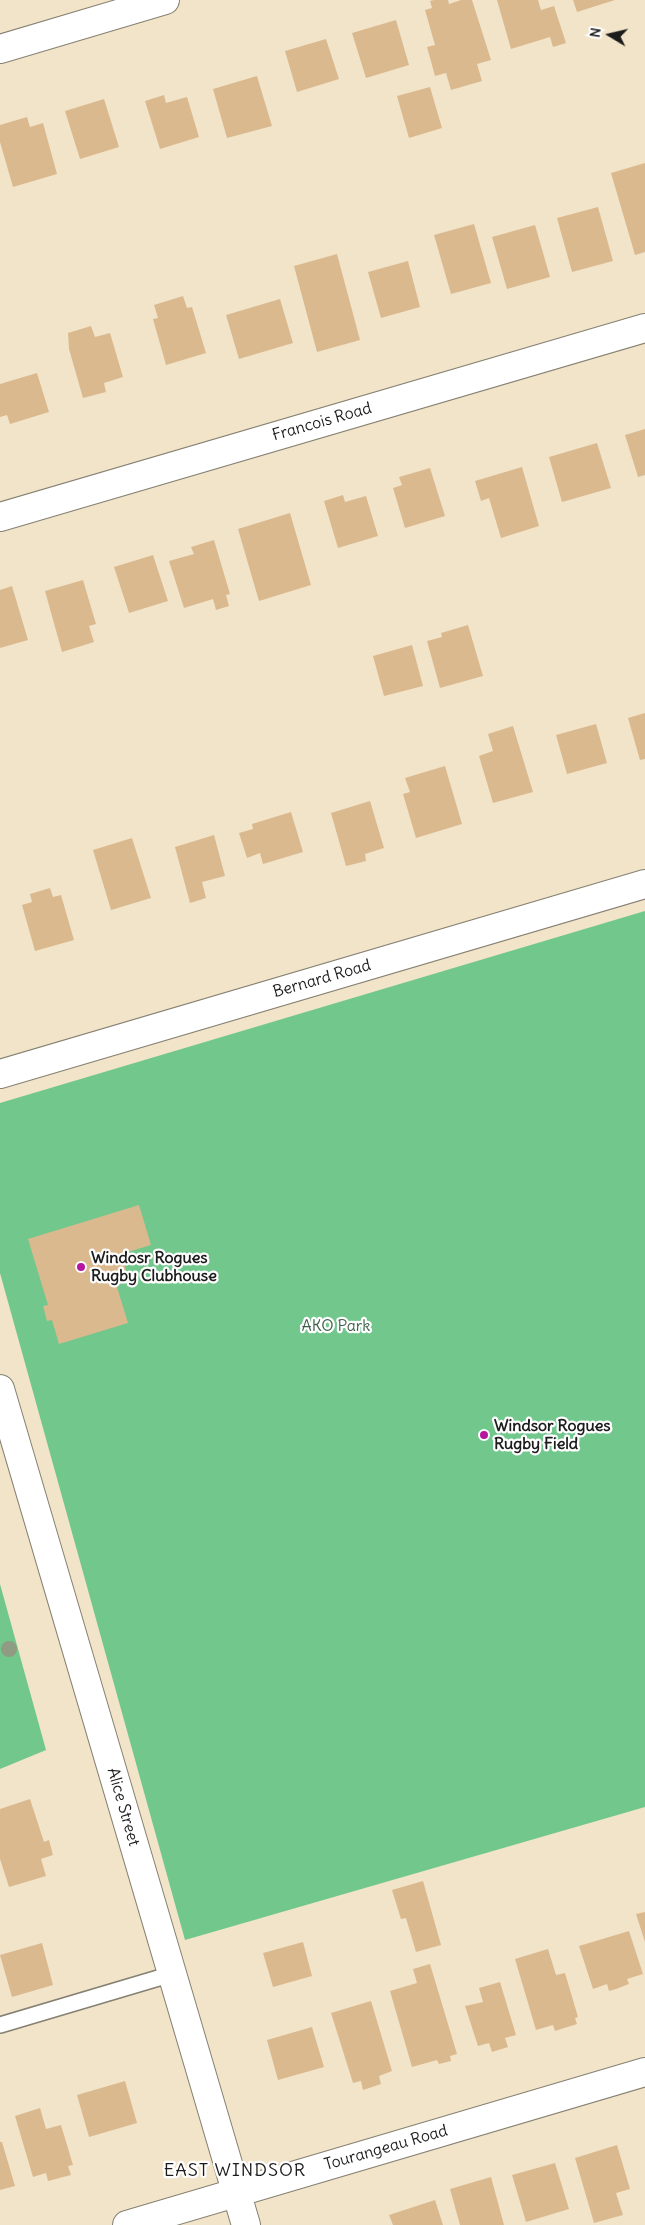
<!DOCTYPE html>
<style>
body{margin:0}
#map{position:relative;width:645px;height:2225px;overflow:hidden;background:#f1e4c9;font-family:Delius,sans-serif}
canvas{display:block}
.north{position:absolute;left:585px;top:10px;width:50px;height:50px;-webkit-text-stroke:4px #fff;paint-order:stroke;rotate:279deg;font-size:14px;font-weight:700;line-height:20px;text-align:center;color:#1c1c1c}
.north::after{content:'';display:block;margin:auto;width:18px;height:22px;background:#1c1c1c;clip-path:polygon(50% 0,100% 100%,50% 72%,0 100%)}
</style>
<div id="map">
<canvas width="645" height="2225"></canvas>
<div class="north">N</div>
</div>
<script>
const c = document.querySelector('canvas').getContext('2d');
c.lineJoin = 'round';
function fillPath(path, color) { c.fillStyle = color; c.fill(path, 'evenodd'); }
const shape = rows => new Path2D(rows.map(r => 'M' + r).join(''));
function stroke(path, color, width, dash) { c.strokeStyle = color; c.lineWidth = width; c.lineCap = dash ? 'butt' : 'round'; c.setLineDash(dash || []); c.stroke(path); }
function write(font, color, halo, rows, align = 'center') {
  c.font = font + ' Delius,sans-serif'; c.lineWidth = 4.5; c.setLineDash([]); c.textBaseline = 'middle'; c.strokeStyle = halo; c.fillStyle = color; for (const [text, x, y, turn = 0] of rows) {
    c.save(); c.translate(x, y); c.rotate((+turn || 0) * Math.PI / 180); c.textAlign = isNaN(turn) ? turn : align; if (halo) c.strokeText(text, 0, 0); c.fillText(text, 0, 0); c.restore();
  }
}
fillPath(shape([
 [645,911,645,1807,185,1940,0,1273,0,1103],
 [0,1584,46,1750,0,1769]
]), '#71c78c');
fillPath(shape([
 [434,0,448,0,449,4,461,0,472,0,491,60,477,64,482,81,451,90,446,73,435,76,427,47,435,45,425,10,432,8,430,1],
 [497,0,538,0,541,10,554,6,566,43,553,47,550,37,511,49],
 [573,0,615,0,577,12],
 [396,20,409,65,366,78,352,33],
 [326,39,339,79,297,92,285,51],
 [257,76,272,126,227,138,213,89],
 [430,87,442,128,409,138,397,96],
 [164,95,166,103,187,97,199,137,160,149,145,101],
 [104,99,119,147,80,159,65,111],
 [27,117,30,127,43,123,57,174,13,187,0,142,0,125],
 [645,163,645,252,635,255,611,173],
 [598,207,613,261,572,272,557,218],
 [474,224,491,283,451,294,434,235],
 [535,225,550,277,507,289,492,237],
 [337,254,360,340,317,352,294,266],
 [408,261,420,307,381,318,368,272],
 [183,296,187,308,192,307,206,353,166,365,153,319,158,318,154,305],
 [280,299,293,343,239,359,226,315],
 [91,326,95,337,110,333,123,377,104,383,106,392,83,398,69,349,68,333],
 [37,373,49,412,10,424,7,415,0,417,0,384],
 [645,429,645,475,638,477,625,435],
 [597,443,611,488,562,502,549,457],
 [522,467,539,526,501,538,489,498,481,501,475,481],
 [430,468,445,516,405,528,393,488,402,485,399,477],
 [343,495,345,502,366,496,378,536,338,548,324,501],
 [290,513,311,585,259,601,238,529],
 [214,540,230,594,226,595,229,606,216,610,213,599,184,608,169,561,194,554,191,547],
 [153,555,168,601,129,613,114,567],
 [83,580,96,624,89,626,94,642,62,652,45,591],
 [12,586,28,640,0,648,0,590],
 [468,625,483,676,440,688,427,641,442,637,441,633],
 [412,645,423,686,384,696,373,656],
 [645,713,645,759,640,760,628,718],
 [596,724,607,763,567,774,556,735],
 [513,726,533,792,493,803,479,756,493,751,488,734],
 [445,766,462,824,416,838,403,794,410,792,405,778],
 [370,801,384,848,365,854,366,861,346,866,331,813],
 [291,812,303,852,263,864,260,853,247,858,239,833,253,829,252,824],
 [214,835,225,876,202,882,206,898,190,903,175,847],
 [132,838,151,898,111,910,93,850],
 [50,888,53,897,61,895,74,940,35,951,22,905,32,902,30,894],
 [139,1205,151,1245,121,1254,129,1280,116,1284,128,1323,59,1344,52,1320,47,1321,43,1306,48,1305,28,1239],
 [30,1799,44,1842,49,1840,53,1855,41,1859,46,1876,9,1887,0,1859,0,1809],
 [423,1881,441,1945,416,1952,406,1918,401,1919,392,1890],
 [645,1912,645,1942,636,1914],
 [629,1931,643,1974,627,1979,629,1984,616,1989,609,1991,607,1984,593,1989,579,1946],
 [303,1942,312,1976,273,1987,263,1953],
 [42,1943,53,1985,12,1997,0,1955],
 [548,1949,556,1975,565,1973,578,2017,575,2018,577,2024,555,2031,553,2025,536,2030,515,1959],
 [430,1964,457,2054,450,2056,451,2061,439,2064,437,2060,412,2067,390,1991,417,1983,413,1969],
 [500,1982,516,2035,505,2038,508,2047,492,2052,489,2043,478,2046,465,2006,483,2002,479,1988],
 [371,2001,392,2071,379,2076,381,2084,363,2090,361,2081,353,2083,331,2013],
 [312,2027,324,2067,278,2080,267,2040],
 [125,2081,137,2123,89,2137,77,2095],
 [40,2108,46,2129,61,2125,73,2165,68,2166,71,2175,48,2181,46,2173,33,2177,15,2116],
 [0,2142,2,2142,15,2186,0,2190],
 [617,2145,630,2189,616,2193,623,2215,594,2223,575,2158],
 [555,2163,569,2209,526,2222,512,2175],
 [491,2177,504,2225,460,2225,450,2189],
 [435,2200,443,2225,393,2225,389,2215]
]), '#dbb98f');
const service = shape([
 [0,2025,172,1974]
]);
const minor = shape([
 [0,49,165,0],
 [0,517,645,328],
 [0,1074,645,884],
 [0,1389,246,2225],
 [127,2225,645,2072]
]);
stroke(service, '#868072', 18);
stroke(minor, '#868072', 30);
stroke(service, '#fff', 15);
stroke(minor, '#fff', 28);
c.fillStyle = '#8f9b83';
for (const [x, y] of [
 [9,1649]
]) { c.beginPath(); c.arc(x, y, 8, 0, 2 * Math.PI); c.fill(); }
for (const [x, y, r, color] of [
 [81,1267,5,"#b5179e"],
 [484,1435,5,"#b5179e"]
]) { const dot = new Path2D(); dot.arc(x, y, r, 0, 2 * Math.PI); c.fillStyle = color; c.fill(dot); stroke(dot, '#fff', 2); }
write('16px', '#1c1c1c', '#fff', [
 ["Francois Road",322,422,-16],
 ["Bernard Road",322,979,-16],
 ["Alice Street",123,1807,74],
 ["Tourangeau Road",386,2148,-16]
]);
write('bold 16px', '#1c1c1c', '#fff', [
 ["Windosr Rogues",91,1258],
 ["Rugby Clubhouse",91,1276],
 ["Windsor Rogues",494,1426],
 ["Rugby Field",494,1444]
], 'left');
write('16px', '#3e6049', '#fff', [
 ["AKO Park",336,1326]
]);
c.letterSpacing = '1px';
write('18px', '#1c1c1c', '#fff', [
 ["EAST WINDSOR",235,2171]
]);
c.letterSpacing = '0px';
</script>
